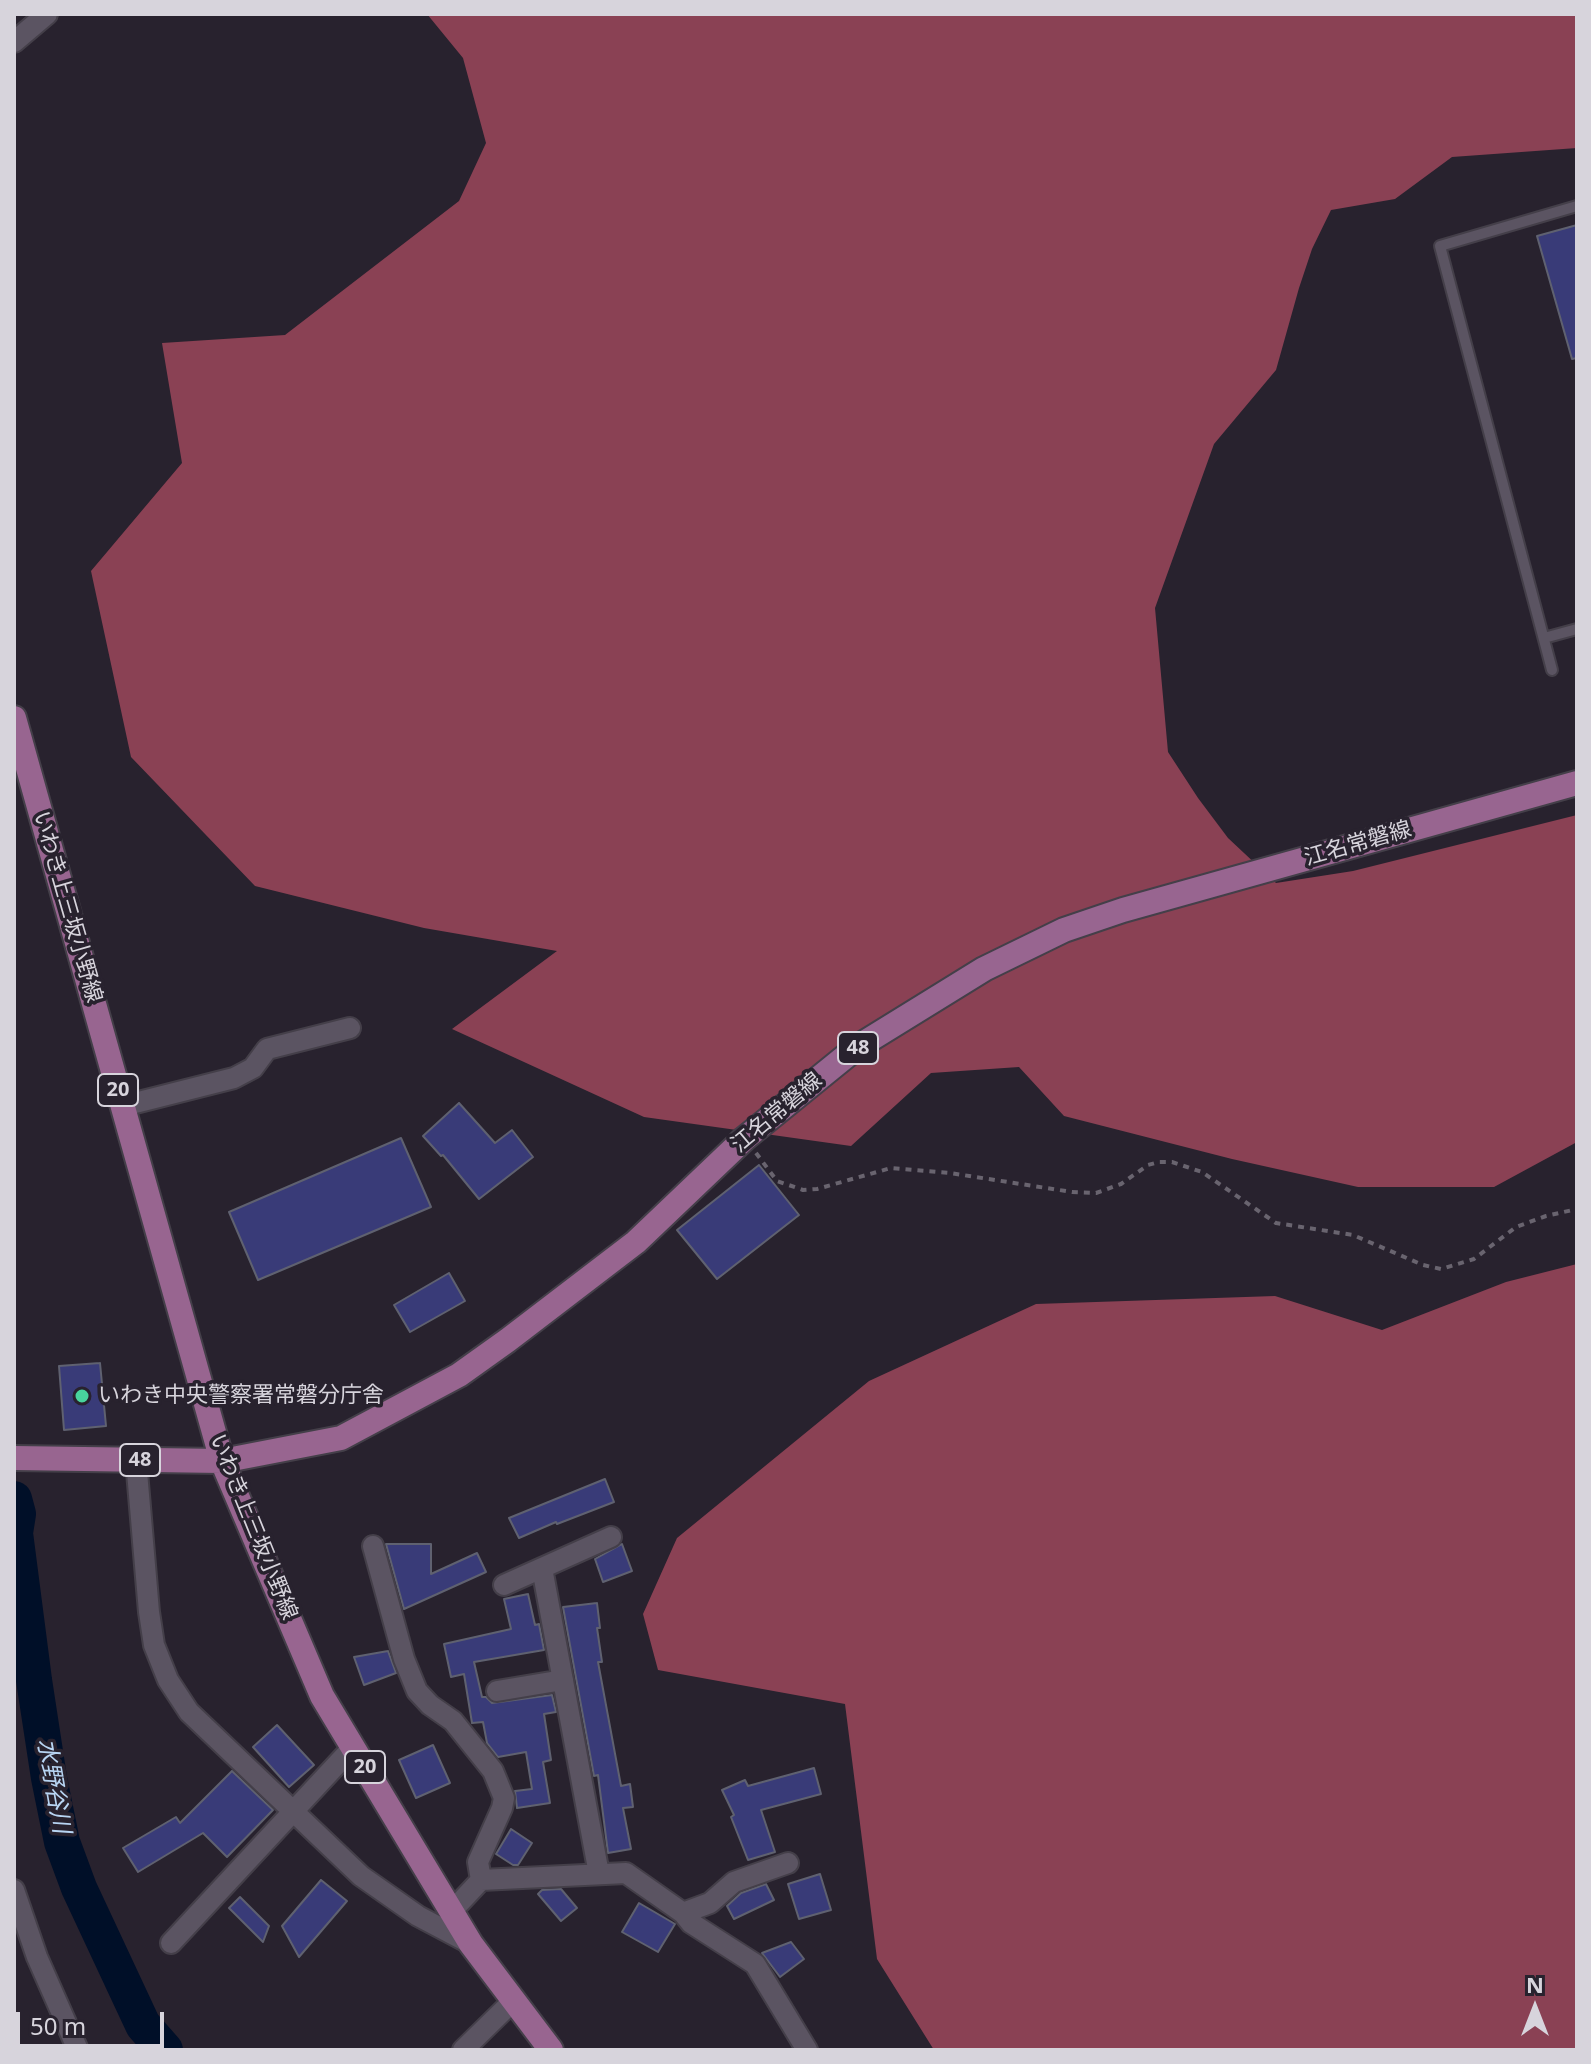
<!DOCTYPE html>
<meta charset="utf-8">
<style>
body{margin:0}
#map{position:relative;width:1591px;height:2064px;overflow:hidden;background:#28222e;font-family:"Noto Sans",sans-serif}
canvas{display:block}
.frame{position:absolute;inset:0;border:16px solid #d7d4dc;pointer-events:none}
.north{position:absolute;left:1495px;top:1968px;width:80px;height:80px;-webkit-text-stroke:6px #28222e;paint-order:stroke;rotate:0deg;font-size:22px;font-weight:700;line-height:32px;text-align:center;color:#d7d4dc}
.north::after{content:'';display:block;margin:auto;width:28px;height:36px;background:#d7d4dc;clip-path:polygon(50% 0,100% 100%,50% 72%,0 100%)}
.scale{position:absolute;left:16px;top:2012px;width:148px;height:36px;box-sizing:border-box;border:4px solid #d7d4dc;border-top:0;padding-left:10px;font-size:24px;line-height:28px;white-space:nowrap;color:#d7d4dc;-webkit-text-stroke:6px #28222e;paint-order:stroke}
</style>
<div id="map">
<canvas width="1591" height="2064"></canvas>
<div class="frame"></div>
<div class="north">N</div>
<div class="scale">50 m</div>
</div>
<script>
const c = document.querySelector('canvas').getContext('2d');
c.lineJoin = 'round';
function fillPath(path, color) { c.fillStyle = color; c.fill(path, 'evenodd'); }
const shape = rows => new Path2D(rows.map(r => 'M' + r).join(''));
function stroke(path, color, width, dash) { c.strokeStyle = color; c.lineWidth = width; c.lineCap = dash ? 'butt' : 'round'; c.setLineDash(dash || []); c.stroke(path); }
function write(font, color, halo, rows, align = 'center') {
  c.font = font + ' "Noto Sans","Noto Sans JP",sans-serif'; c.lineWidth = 7; c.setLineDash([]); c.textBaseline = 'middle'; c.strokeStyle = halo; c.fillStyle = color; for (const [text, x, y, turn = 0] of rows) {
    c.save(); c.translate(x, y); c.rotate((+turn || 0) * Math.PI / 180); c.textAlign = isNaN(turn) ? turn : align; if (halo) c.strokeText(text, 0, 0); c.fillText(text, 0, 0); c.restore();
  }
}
fillPath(shape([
 [427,14,1577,14,1577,148,1452,157,1395,199,1331,210,1312,249,1299,288,1276,370,1214,444,1155,608,1168,752,1198,798,1228,838,1276,883,1353,871,1577,815,1577,1142,1494,1187,1358,1187,1232,1159,1064,1116,1019,1067,931,1073,851,1146,644,1117,452,1029,557,951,424,928,255,886,131,757,91,571,182,463,162,343,285,335,459,201,486,143,463,58],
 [1577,1264,1577,2050,934,2050,877,1959,845,1704,658,1670,643,1614,677,1538,869,1381,1036,1304,1275,1296,1382,1330,1506,1282]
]), '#8a4154');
stroke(shape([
 [14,1499,18,1514,15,1533,34,1680,49,1778,62,1842,79,1888,143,2025,165,2050]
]), '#000f28', 36);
const building = shape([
 [1577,225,1577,358,1572,359,1537,236,1577,225],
 [459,1103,495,1143,512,1130,533,1157,479,1199,443,1155,441,1156,423,1136,459,1103],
 [401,1138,431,1207,258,1280,229,1212,401,1138],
 [759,1165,799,1215,717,1279,677,1230,759,1165],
 [449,1273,465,1301,410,1332,394,1305,449,1273],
 [100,1363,106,1426,64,1430,59,1366,100,1363],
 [605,1479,614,1502,557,1524,556,1522,519,1538,509,1518,605,1479],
 [386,1544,431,1544,431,1574,477,1553,486,1572,404,1609,386,1544],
 [622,1544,632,1571,603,1582,595,1559,622,1544],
 [528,1594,535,1625,539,1624,544,1650,474,1662,482,1697,486,1697,492,1703,552,1695,556,1712,544,1714,551,1760,543,1762,550,1803,517,1808,515,1791,532,1789,526,1752,498,1757,487,1743,483,1722,472,1723,464,1674,451,1677,444,1644,511,1629,504,1599,528,1594],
 [597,1603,600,1628,597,1628,602,1662,598,1662,621,1786,630,1784,633,1807,623,1808,631,1849,608,1853,598,1775,594,1776,563,1607,597,1603],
 [388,1651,396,1673,364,1685,354,1657,388,1651],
 [277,1725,314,1765,289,1787,253,1747,277,1725],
 [433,1745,450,1783,416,1798,399,1760,433,1745],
 [814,1768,821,1794,761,1810,775,1852,748,1860,731,1817,734,1815,722,1790,745,1780,748,1786,814,1768],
 [232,1771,273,1810,227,1857,203,1833,138,1872,123,1848,176,1817,180,1823,232,1771],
 [511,1829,532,1843,518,1865,513,1865,496,1854,511,1829],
 [820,1874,831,1910,799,1919,788,1884,820,1874],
 [321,1880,347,1901,299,1957,282,1926,321,1880],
 [766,1884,774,1900,734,1919,727,1906,741,1893,766,1884],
 [561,1889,577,1908,561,1921,538,1894,542,1890,561,1889],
 [240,1897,269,1926,263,1942,229,1908,240,1897],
 [639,1903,675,1924,658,1952,622,1932,639,1903],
 [791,1942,804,1959,780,1977,762,1953,791,1942]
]);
fillPath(building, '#393b78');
stroke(building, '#5f6170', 2);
const service = shape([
 [1544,638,1577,629],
 [1552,670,1440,246,1577,206]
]);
const minor = shape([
 [14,42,47,14],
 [123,1106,234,1078,253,1068,267,1049,350,1028],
 [136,1460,149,1612,154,1645,168,1680,189,1712,361,1876,418,1916,471,1944],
 [373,1546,404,1659,417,1691,430,1705,453,1721,493,1771,504,1798,502,1808,478,1862,481,1880],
 [542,1568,599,1874],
 [504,1585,611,1537],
 [497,1691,563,1680],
 [14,1890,37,1957,78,2050],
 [451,1912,481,1880,626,1873,683,1913,710,1903,734,1882,788,1863],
 [683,1913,691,1923,755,1964,807,2050],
 [171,1943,353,1747],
 [463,2050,512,2002]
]);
const primary = shape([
 [14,718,222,1461,322,1696,471,1944,551,2050],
 [14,1458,222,1461,341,1438,459,1375,508,1340,636,1242,744,1139,856,1048,984,969,1064,930,1123,910,1577,783]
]);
stroke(service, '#443f49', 14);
stroke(minor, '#443f49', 24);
stroke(primary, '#443f49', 28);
stroke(shape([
 [756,1153,777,1181,803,1190,817,1189,891,1168,950,1173,1072,1192,1096,1193,1121,1184,1148,1165,1159,1162,1172,1162,1202,1172,1276,1223,1353,1235,1423,1265,1441,1269,1474,1259,1516,1227,1546,1216,1577,1209]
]), '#69646f', 4, [6, 6]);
stroke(service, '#5b5462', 10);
stroke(minor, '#5b5462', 20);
stroke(primary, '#986590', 24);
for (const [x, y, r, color] of [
 [82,1396,8,"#48d49d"]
]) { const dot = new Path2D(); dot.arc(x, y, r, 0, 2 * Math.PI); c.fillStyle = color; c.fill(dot); stroke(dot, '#28222e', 3); }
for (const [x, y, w] of [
 [858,1048,40],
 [118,1090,40],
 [140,1460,40],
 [365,1767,40]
]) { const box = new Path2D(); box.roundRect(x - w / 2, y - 16, w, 32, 6); c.fillStyle = '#28222e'; c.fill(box); stroke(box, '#d7d4dc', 2); }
write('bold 20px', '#d7d4dc', null, [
 ["48",858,1048],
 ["20",118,1090],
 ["48",140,1460],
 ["20",365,1767]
]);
write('22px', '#d7d4dc', '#28222e', [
 ["江名常磐線",1358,844,-16],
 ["いわき上三坂小野線",67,907,74],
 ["江名常磐線",777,1113,-40],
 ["いわき上三坂小野線",253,1527,68]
]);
write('22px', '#d7d4dc', '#28222e', [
 ["いわき中央警察署常磐分庁舎",98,1396]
], 'left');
write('italic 24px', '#b8d5f3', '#28222e', [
 ["水野谷川",53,1786,80]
]);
</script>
